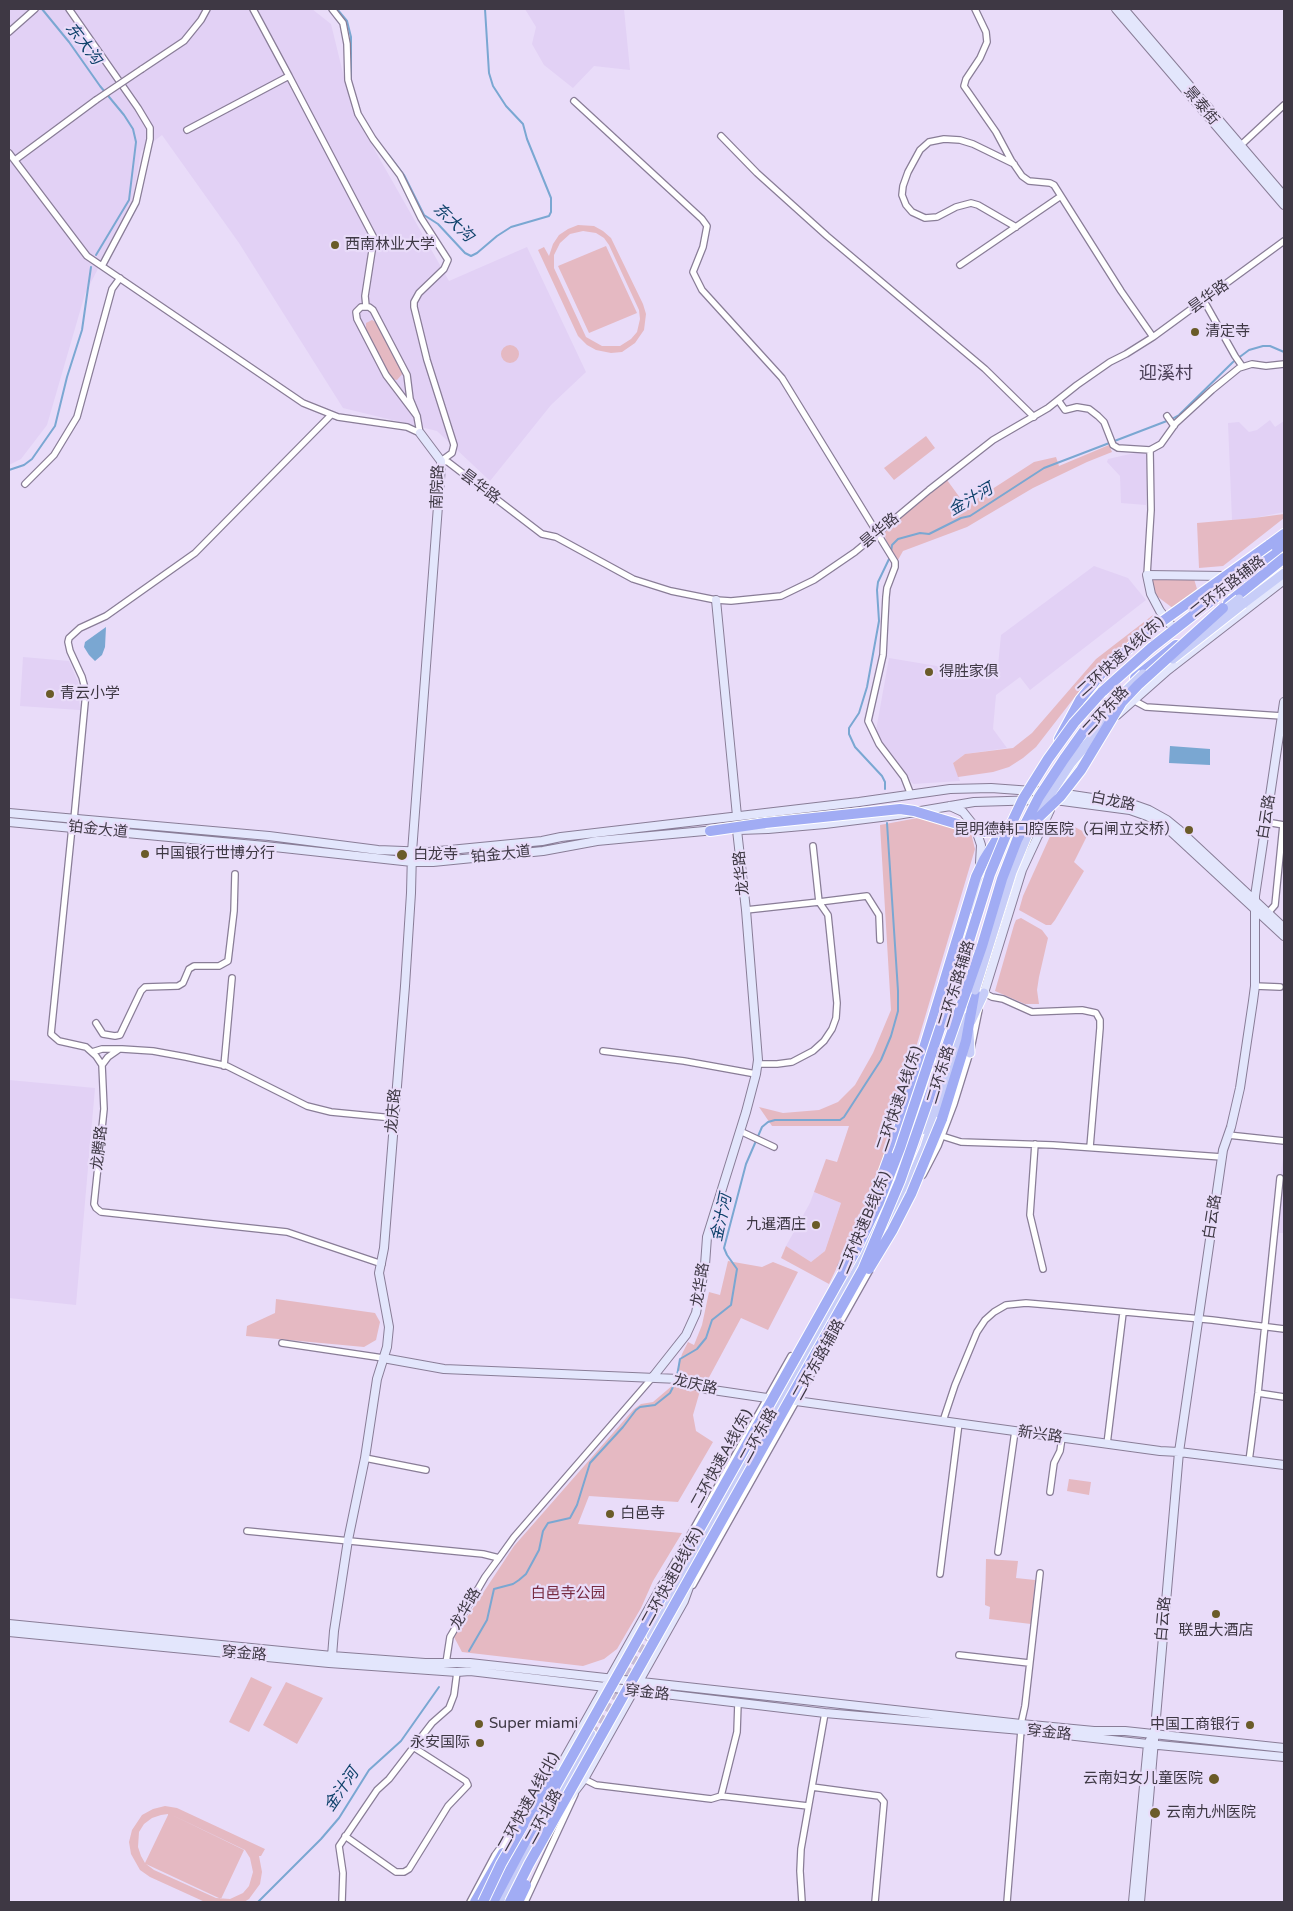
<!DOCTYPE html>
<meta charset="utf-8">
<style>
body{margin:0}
#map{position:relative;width:1293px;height:1911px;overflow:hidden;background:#e9dcf9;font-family:"Varela Round",sans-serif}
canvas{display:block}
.frame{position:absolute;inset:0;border:10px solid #3e3844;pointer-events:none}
</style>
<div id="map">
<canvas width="1293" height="1911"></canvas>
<div class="frame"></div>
</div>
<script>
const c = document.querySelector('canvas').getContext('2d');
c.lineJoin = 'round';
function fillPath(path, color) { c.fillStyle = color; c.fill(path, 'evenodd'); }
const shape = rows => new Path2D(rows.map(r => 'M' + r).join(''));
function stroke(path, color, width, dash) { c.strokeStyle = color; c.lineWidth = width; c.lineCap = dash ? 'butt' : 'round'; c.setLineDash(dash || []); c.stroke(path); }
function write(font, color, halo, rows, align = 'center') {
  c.font = font + ' "Varela Round","Noto Sans SC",sans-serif'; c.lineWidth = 4.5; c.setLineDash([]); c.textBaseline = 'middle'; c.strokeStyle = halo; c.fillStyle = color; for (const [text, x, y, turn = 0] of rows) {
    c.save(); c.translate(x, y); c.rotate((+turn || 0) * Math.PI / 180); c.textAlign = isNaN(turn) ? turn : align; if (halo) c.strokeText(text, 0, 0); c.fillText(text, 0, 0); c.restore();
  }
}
fillPath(shape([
 [9,9,312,9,331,24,352,110,449,281,527,247,586,372,551,405,490,481,437,431,343,408,239,243,162,135,141,151,131,210,104,257,85,294,47,425,21,459,9,465],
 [525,9,624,9,630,70,594,66,573,88,544,65,532,44,536,27],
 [1270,420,1275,427,1284,421,1284,512,1254,518,1232,520,1228,423,1239,422,1249,432,1257,430],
 [1139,452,1146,454,1146,505,1121,503,1120,476,1107,462,1108,459],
 [1094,566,1128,578,1146,600,1030,690,1020,677,996,695,993,729,1007,748,965,754,953,763,960,781,913,784,875,736,889,658,997,676,1001,635],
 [23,657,69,661,78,682,80,710,20,706],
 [9,1080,95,1088,76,1305,9,1298],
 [1284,1152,1284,1233,1279,1233,1273,1226],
 [814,1192,841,1203,825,1251,811,1262,786,1246,810,1203]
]), '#e2d1f5');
fillPath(shape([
 [578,225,594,226,603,231,611,238,643,304,646,314,644,330,635,343,622,352,611,353,596,350,587,345,578,336,538,250,544,247,549,256,553,244,559,235,568,229],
 [583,231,596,233,604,238,609,245,639,310,640,319,637,332,631,339,620,346,602,346,586,337,554,268,554,255,560,243,570,234],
 [606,246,637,313,589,333,558,266],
 [372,320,377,323,403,373,397,380,391,379,366,330,366,323],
 '501 354a9 9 0 1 1 18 0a9 9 0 1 1-18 0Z',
 [926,436,935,448,894,480,884,468],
 [1109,445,1112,452,1087,462,1033,488,967,527,903,551,898,560,886,540,884,532,947,480,966,506,1034,462,1056,457,1059,466],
 [1284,514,1284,518,1223,566,1199,568,1197,523,1254,518],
 [1152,578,1194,579,1197,589,1174,609,1158,597,1153,588],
 [1153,615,1157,620,1098,667,1036,747,1023,758,1009,767,993,772,958,777,953,763,965,754,1013,748,1032,733,1096,659],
 [928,816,970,829,975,849,873,1192,829,1284,781,1258,786,1246,811,1262,825,1251,841,1203,814,1192,826,1159,837,1162,849,1126,772,1126,759,1107,783,1113,819,1110,838,1102,855,1085,873,1053,891,1010,880,825],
 [1071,825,1088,834,1074,862,1084,871,1055,920,1051,925,1046,925,1019,910,1023,896,1052,832,1061,826],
 [1021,918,1042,930,1048,938,1039,977,1037,990,1039,1004,1025,1004,995,991,1014,925,1016,920],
 [728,1261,762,1267,773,1262,798,1272,768,1330,741,1318,706,1383,702,1384,693,1415,696,1431,713,1442,678,1502,589,1496,578,1524,682,1533,653,1581,641,1608,617,1649,604,1659,583,1666,462,1652,454,1637,514,1546,634,1409,641,1404,653,1402,673,1385,682,1354,688,1342,694,1345,702,1325,709,1292,720,1295],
 [276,1299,375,1313,380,1322,376,1340,364,1347,246,1336,247,1326,275,1313],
 [1069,1479,1091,1482,1089,1495,1067,1491],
 [986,1559,1018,1561,1016,1578,1035,1580,1031,1624,989,1619,990,1607,985,1605],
 [251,1677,272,1687,249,1732,229,1722],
 [286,1682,323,1698,297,1744,263,1725],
 [165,1806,177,1808,265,1849,261,1856,259,1856,262,1872,260,1884,249,1899,244,1902,205,1902,150,1877,140,1870,131,1854,129,1842,132,1830,142,1815,153,1809],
 [168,1814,168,1815,145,1863,141,1856,138,1847,139,1832,144,1824,152,1818,161,1815],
 [170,1814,245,1850,250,1858,253,1872,249,1886,243,1893,230,1899,216,1898,154,1870,146,1864,221,1899,244,1850]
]), '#e5b9c2');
fillPath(shape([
 [106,627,105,647,102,655,95,661,89,655,84,647,85,642],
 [1170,746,1210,749,1210,765,1169,763]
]), '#7aa7d2');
stroke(shape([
 [42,9,69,42,100,86,124,115,133,129,136,142,129,200,96,255],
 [337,9,347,21,351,37,351,82],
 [388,154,404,175,424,215,438,224,465,253,471,256,477,253,497,236,511,227,549,216,551,212,551,198,527,139,523,124,506,106,493,86,489,73,485,9],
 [9,470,24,465,32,459,55,426,67,377,82,330,91,267],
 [891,552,892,545,898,539,920,533,929,534,961,518,970,516,1044,468,1172,419,1179,415,1233,362,1249,350,1263,346,1270,346,1284,352],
 [885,789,885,782,882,776,855,747,849,734,849,728,859,713,867,687,879,621,877,590,878,582,890,557],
 [677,1376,680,1359,697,1349,706,1338,712,1320,731,1305,737,1269,727,1255,724,1248,746,1164,762,1127,768,1122,775,1120,840,1120,844,1117,881,1060,891,1036,898,1011,898,991,887,823],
 [469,1651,487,1620,494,1589,513,1584,519,1580,526,1574,539,1550,543,1531,548,1523,570,1518,577,1505,590,1463,623,1427,636,1410,640,1407,655,1405,670,1393,676,1381],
 [258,1902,321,1839,339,1818,369,1770,401,1741,439,1687]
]), '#7aa7d2', 2);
stroke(shape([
 [595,1736,651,1636]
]), '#c7bbd5', 9, [9, 4.5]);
const street = shape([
 [69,9,138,108,150,128,150,139,136,202,102,266],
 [253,9,289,76],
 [332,9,343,23,347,44,348,80,358,114,373,139,400,175,421,218,448,260,444,269,419,293,414,302,414,307,427,360,454,445,452,453,441,461],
 [975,9,986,32,987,42,980,58,966,79,964,86,996,132,1011,160,1022,176,1029,181,1050,183,1054,185,1121,291,1153,337],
 [9,32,35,9],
 [142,69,184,41,201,20,207,9],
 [574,101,702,219,707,226,703,247,693,272,702,290,782,378,895,562,895,567,887,588,886,597,883,655,868,721,879,744,904,777,911,795],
 [187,130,289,76,374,238,365,296,366,306],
 [721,136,757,173,827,236,985,369,1034,417],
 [1241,145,1284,105],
 [9,153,87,256,303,403,338,417,407,427,420,433],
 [15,160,96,100],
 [1014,164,973,144,960,140,944,139,929,142,920,150,908,172,903,186,902,195,906,205,912,212,925,218,937,217,956,207,971,203,978,205,1016,227],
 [960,265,1061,196],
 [1204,301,1235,356,1242,366],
 [1058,400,1065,410,1077,407,1089,409,1098,416,1104,422,1113,445,1118,448,1150,450,1161,444,1176,423,1212,390,1239,368,1252,364,1266,366,1284,364],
 [417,416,386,375,357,319,356,312,361,307,369,307,373,310,407,375,410,399,417,416,420,433],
 [1167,416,1174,426],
 [441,461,448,462,542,534,556,537,633,579,671,591,716,600,731,601,781,596,814,580,855,552,929,490,993,440,1048,408,1077,385,1110,362,1126,354,1153,337,1284,241],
 [25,484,54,455,77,417,112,289,120,278],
 [1147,575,1151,510,1150,450],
 [1133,700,1146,707,1282,716],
 [74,819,86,692,82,677,70,651,68,642,69,638,80,628,106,616,195,553,331,415],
 [1266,822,1284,825],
 [72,827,51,1034,59,1041,86,1047,96,1056,102,1065,104,1109,94,1204,96,1208,101,1212,287,1232,382,1264],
 [813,846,819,902,867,896,879,915,880,940],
 [746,910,819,902,828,915,837,1003,836,1018,832,1029,824,1041,813,1051,792,1062,777,1064,757,1064],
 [1268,913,1275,905,1283,825],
 [1255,986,1280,987],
 [983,996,984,993,992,997,1003,999,1032,1012,1082,1010,1096,1013,1100,1020,1100,1028,1090,1147],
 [96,1023,103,1034,115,1036,120,1035,141,991,145,987,178,986,183,983,189,969,194,966,219,966,228,961,234,911,235,874],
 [603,1051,684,1061,756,1074],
 [92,1052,102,1049,122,1049,153,1051,186,1057,227,1066,307,1106,331,1112,393,1118],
 [102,1065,108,1057,118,1050],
 [224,1066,232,978],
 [740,1131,774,1147],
 [1228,1135,1284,1141],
 [942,1136,961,1142,1053,1145,1222,1157],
 [1035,1144,1030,1215,1043,1269],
 [923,1175,938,1146,954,1104,971,1049,979,1010],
 [867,1216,880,1185],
 [841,1267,857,1238],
 [282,1343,383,1358],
 [1258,1393,1284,1397],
 [943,1421,955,1385,977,1332,985,1320,994,1312,1006,1305,1026,1303,1061,1306,1212,1320,1284,1329],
 [1107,1444,1123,1313],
 [365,1458,426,1470],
 [1249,1461,1258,1393,1280,1178],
 [1050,1492,1054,1463,1060,1451,1062,1438],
 [247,1531,483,1554,499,1558],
 [998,1552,1015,1431],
 [668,1574,791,1356],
 [940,1574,959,1423],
 [693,1585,871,1268],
 [959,1655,1029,1663],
 [446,1663,450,1637,485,1577,499,1558,514,1537,652,1378],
 [1021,1724,1025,1706,1040,1573],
 [582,1781,584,1779,596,1785,711,1799,721,1796,808,1806],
 [812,1787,879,1796,884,1802,875,1902],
 [721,1796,737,1732,738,1703],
 [345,1836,396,1872,404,1872,409,1869,448,1806,468,1785,466,1781,413,1747],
 [342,1902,343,1873,339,1846,377,1790,389,1779,432,1723,449,1708,454,1695,457,1672],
 [470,1902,495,1855,523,1817],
 [525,1902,575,1794],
 [802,1902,800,1871,801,1849,825,1713],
 [1007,1902,1021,1730]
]);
const secondary = shape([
 [1116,9,1284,205],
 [1124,9,1284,196],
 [716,600,737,816],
 [1174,629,1160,611,1151,594,1147,575,1224,576],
 [1117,715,1168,670,1284,580],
 [1066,783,1089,749],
 [1059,793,1132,804,1149,810,1167,820,1178,829,1284,928],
 [1055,800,1130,810,1147,816,1164,825,1284,936],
 [950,806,963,812,975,827,981,845,980,863],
 [9,813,269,836,378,850,429,852,542,841,561,837,859,802,950,789,991,788,1046,792],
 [9,822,265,846,412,862,433,862,543,851,597,841,715,830],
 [739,830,768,829,825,824,897,815,974,802,1041,800],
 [975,910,978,881],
 [984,993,1022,870,1050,810],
 [914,1122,927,1083],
 [383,1358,444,1369,679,1379,706,1389,767,1398],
 [652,1378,686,1335,696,1313,705,1265,707,1237,746,1112,756,1074,758,1060,746,910,737,830],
 [796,1401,1160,1451,1179,1452,1284,1465],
 [9,1624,332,1656,425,1663,470,1663,1021,1724,1094,1731,1125,1731,1284,1748],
 [9,1632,329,1663,457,1672,470,1671,825,1713,1021,1730,1148,1744,1284,1757],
 [332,1656,334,1631,348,1540,365,1458,377,1379,387,1347,389,1327,379,1273,384,1248,405,986,411,893,412,852,441,466,441,461,420,433],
 [554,1781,561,1765,661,1587,671,1573],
 [571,1796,584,1779,684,1601,692,1579],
 [1133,1902,1148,1744,1150,1740],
 [1140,1902,1179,1452,1223,1150,1231,1127,1240,1088,1253,1001,1255,986,1255,896,1284,702]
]);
const primary = shape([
 [1243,604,1284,573],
 [971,1021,984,993],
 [969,1031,970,1053],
 [922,1130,939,1084],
 [899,1169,909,1136],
 [882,1232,906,1190,925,1147,967,1017],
 [807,1350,863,1250,902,1166],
 [651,1636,814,1346],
 [524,1853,591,1734],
 [508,1893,531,1849],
 [499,1902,507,1885]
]);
const highway = shape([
 [1269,545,1284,534],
 [1228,603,1284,558],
 [1135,678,1176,645],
 [1102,692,1151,648,1284,544],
 [1059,739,1080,700,1105,669],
 [710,831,765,823],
 [942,1119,966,1041,975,990],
 [889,1157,903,1117,976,877,984,860,1005,826],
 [475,1902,503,1853],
 [493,1902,537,1819]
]);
stroke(street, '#897d97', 8);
stroke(secondary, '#897d97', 10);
stroke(primary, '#fff', 11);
stroke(highway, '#fff', 12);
stroke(street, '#fff', 5.5);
stroke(secondary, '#e3e6fc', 8);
stroke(primary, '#c7cdf8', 9);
stroke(highway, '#a1acf4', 10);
const streetBridge = shape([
 [96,100,142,69]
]);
const primaryBridge = shape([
 [1220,614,1239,599],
 [1173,659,1243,604],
 [1109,707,1143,674],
 [975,990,1012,872,1030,829,1045,802,1071,763,1112,714]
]);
const highwayBridge = shape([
 [1105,669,1153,628,1269,545],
 [765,823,900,809,914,811,984,832,1011,831,1035,821,1060,797,1081,770,1122,702,1138,685,1223,608],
 [878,1187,889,1157],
 [869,1269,892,1231,911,1194,942,1119],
 [537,1819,856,1250,879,1202,900,1148,969,941,990,874,1006,835,1023,799,1048,759,1074,723,1102,692],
 [483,1902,501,1864,529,1815,555,1775],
 [510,1902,529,1864,863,1269,900,1181,982,946,1002,879,1017,840,1039,797,1064,759,1084,731,1112,700],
 [518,1902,526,1885]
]);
stroke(streetBridge, '#897d97', 8, []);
stroke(primaryBridge, '#fff', 11, []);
stroke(highwayBridge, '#fff', 12, []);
stroke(streetBridge, '#fff', 5.5);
stroke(primaryBridge, '#c7cdf8', 9);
stroke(highwayBridge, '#a1acf4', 10);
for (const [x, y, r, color] of [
 [335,245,5,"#6a5b28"],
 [1195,332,5,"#6a5b28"],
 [929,672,5,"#6a5b28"],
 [50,694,5,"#6a5b28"],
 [1189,830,5,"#6a5b28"],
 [145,854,5,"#6a5b28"],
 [402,855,6,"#6a5b28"],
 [816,1225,5,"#6a5b28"],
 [610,1514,5,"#6a5b28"],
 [1216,1614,5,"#6a5b28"],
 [479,1724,5,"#6a5b28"],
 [1250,1725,5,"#6a5b28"],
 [480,1743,5,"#6a5b28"],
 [1214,1779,6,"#6a5b28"],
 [1155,1813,6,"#6a5b28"]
]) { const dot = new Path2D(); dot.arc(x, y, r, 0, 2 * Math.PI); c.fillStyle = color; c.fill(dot); stroke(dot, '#e9dcf9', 2); }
write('15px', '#3e3844', '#e9dcf9', [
 ["景泰街",1201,106,50],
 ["昙华路",1209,297,-36],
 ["南院路",438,487,-88],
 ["昙华路",480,487,37],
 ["昙华路",880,531,-40],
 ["二环东路辅路",1228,587,-38],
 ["二环快速A线(东)",1121,657,-42],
 ["二环东路",1106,711,-47],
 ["白龙路",1113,802,11],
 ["白云路",1267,817,-81],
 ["铂金大道",98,830,6],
 ["铂金大道",501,855,-6],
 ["龙华路",742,873,-96],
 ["二环东路辅路",957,984,-73],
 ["二环东路",941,1075,-73],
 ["二环快速A线(东)",900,1099,-71],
 ["龙庆路",394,1111,-85],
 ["龙腾路",100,1148,-84],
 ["白云路",1213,1217,-81],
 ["二环快速B线(东)",865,1223,-67],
 ["龙华路",701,1285,-81],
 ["二环东路辅路",819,1360,-61],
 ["龙庆路",695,1385,13],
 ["新兴路",1040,1435,8],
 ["二环东路",759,1436,-61],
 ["二环快速A线(东)",722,1459,-61],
 ["二环快速B线(东)",673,1577,-61],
 ["龙华路",466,1609,-60],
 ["白云路",1164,1619,-85],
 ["穿金路",244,1654,5],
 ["穿金路",647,1693,7],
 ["穿金路",1049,1733,6],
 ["二环快速A线(北)",529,1802,-61],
 ["二环北路",544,1817,-61]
]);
write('15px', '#3e3844', '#e9dcf9', [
 ["西南林业大学",345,245],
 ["清定寺",1205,332],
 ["得胜家俱",939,672],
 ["青云小学",60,694],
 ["昆明德韩口腔医院（石闸立交桥）",1179,830,"right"],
 ["中国银行世博分行",155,854],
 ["白龙寺",413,855],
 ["九暹酒庄",806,1225,"right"],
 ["白邑寺",620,1514],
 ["联盟大酒店",1216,1631,"center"],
 ["Super miami",489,1724],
 ["中国工商银行",1240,1725,"right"],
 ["永安国际",470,1743,"right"],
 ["云南妇女儿童医院",1203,1779,"right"],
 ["云南九州医院",1166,1813]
], 'left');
write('15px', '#772b42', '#e9dcf9', [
 ["白邑寺公园",568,1594]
]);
write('italic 16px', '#0f426b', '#e9dcf9', [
 ["东大沟",83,44,52],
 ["东大沟",453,223,43],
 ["金汁河",971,500,-30],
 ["金汁河",722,1218,-78],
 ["金汁河",342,1790,-56]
]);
write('18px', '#4c4058', '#e9dcf9', [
 ["迎溪村",1166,374]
]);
</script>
